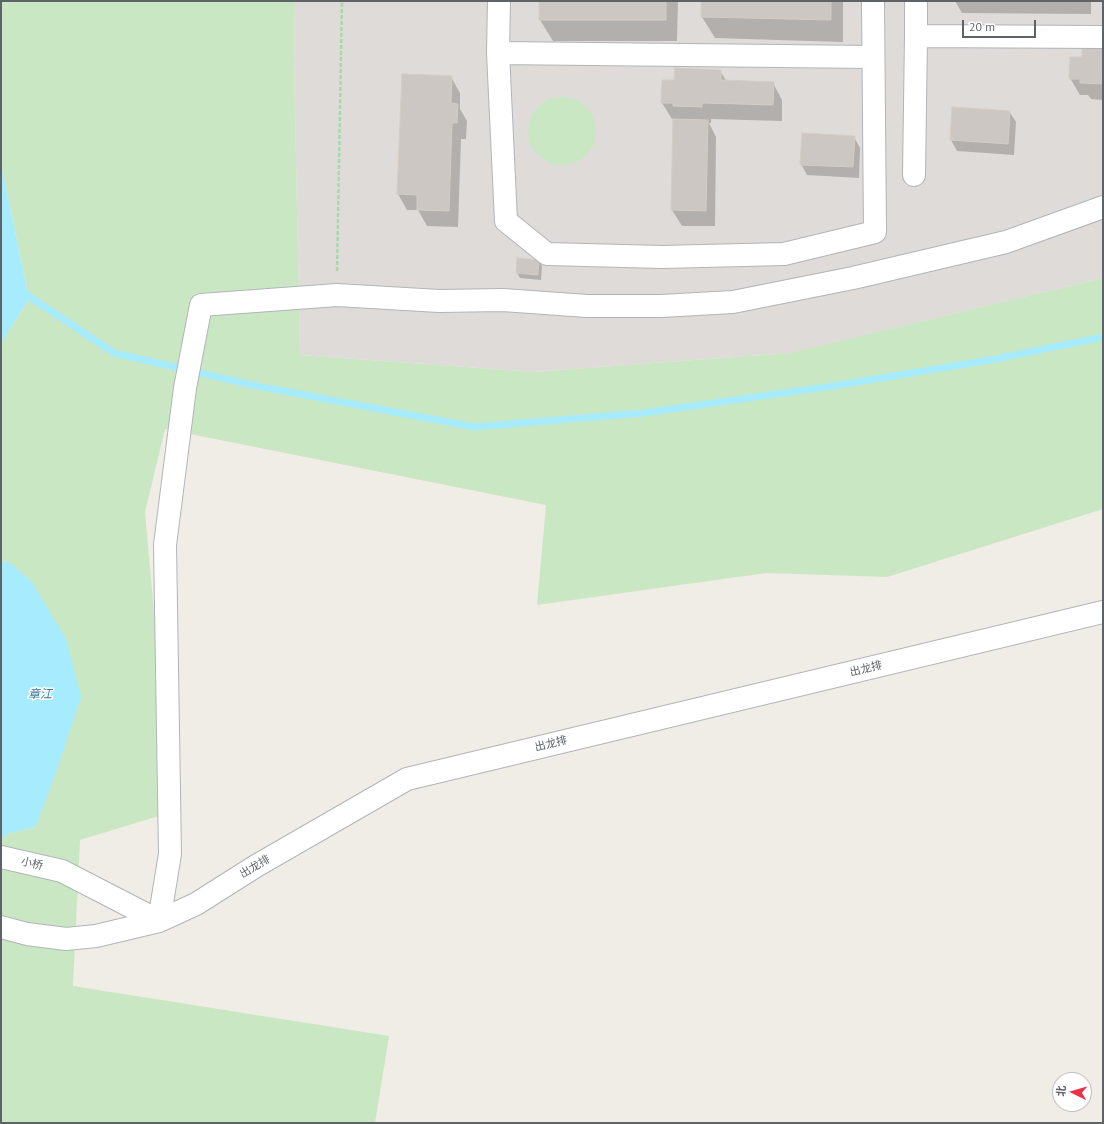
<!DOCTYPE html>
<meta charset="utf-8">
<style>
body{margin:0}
#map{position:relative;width:1104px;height:1124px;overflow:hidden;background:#f0ece6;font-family:"PT Sans","Noto Sans SC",sans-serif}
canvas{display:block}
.frame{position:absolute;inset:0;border:2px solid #5e6367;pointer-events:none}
.north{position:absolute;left:1052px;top:1072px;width:40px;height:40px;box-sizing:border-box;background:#fff;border:1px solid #bfc1c2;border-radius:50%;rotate:275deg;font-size:11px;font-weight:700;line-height:16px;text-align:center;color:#5e6367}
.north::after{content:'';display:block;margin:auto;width:14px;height:18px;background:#eb3149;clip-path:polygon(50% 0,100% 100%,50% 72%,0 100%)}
.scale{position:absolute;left:962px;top:20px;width:74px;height:18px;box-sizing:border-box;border:2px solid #5e6367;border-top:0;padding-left:5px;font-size:12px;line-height:14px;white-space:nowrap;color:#5e6367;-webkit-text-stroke:3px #fff;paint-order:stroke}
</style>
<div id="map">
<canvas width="1104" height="1124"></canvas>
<div class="frame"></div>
<div class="north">北</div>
<div class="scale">20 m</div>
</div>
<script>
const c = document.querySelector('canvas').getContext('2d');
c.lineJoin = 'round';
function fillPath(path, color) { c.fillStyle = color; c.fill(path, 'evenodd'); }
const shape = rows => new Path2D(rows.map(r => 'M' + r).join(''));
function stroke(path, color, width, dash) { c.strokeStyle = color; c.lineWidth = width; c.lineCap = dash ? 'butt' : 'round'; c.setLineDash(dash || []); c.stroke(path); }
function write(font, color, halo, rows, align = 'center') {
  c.font = font + ' "PT Sans","Noto Sans SC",sans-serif'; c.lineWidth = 3; c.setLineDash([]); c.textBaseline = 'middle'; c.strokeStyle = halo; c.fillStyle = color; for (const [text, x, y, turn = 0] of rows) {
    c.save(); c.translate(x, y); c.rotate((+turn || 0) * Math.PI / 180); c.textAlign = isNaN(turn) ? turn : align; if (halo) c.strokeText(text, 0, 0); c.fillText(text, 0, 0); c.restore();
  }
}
fillPath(shape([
 [295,1,1103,1,1103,278,790,353,533,372,300,355,294,62]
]), '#dfdbd8');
fillPath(shape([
 [1,1,295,1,294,62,300,355,533,372,789,353,1103,278,1103,509,887,577,766,573,537,605,546,505,165,429,145,512,172,812,80,840,73,986,389,1036,375,1123,1,1123,1,839,7,834,35,827,9,562,1,561,1,343,29,299,1,164],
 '528 131a34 34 0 1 1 68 0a34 34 0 1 1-68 0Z'
]), '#cae7c3');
fillPath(shape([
 [1,164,29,299,1,343],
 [1,561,9,562,32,582,66,639,81,697,53,781,35,827,7,834,1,839]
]), '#a7ebff');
fillPath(shape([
 [540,1,678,1,677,41,553,41,540,20],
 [702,1,843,1,843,42,715,38,702,17],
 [955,1,1091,1,1091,14,962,13],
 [1083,48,1103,48,1103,100,1091,99,1088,95,1080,95,1070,78,1083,58],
 [720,71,727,82,773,83,782,100,782,121,711,119,711,123,709,123,716,137,715,226,682,226,672,210,674,119,672,119,662,103,675,81],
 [451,77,460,93,460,109,467,121,466,139,461,139,458,227,427,226,418,210,407,210,398,194],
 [953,108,1009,111,1016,122,1014,155,957,151,951,140],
 [854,137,860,148,859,178,807,175,801,164],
 [539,261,542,266,541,280,520,278,517,273]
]), '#0003');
stroke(shape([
 [21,291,114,353,252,385,474,427,643,413,833,386,990,360,1103,337]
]), '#a7ebff', 7);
const building = shape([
 [539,1,666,1,666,20,539,20,539,1],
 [701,1,831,1,831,20,701,17,701,1],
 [1082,47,1103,47,1102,84,1080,83,1080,79,1069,79,1070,57,1082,57,1082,47],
 [675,68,721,70,721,80,774,82,773,105,702,103,702,107,673,106,673,103,661,103,662,80,674,80,675,68],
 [402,74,452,76,451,103,458,104,457,123,452,123,449,211,417,210,417,195,397,194,402,74],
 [952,107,1010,111,1008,144,950,140,952,107],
 [673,119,708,120,706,211,671,210,673,119],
 [802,133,855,136,853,167,800,165,802,133],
 [517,258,539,260,538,275,516,273,517,258]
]);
fillPath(building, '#ccc7c3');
stroke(building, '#d5ccc4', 1);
const minor = shape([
 [499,1,498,53,506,221,547,254,662,257,784,254,875,232,873,1],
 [916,1,916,36,1103,37],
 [498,53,872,57],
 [914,175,916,36]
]);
const tertiary = shape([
 [1,857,62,871,159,921,170,854,165,545,185,388,201,305,337,295,439,301,503,300,587,306,661,306,733,302,853,278,1006,242,1103,207],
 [1,927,27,934,66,939,96,936,159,921,196,904,256,866,407,779,1103,612]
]);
stroke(minor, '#b1b5b9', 24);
stroke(tertiary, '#b1b5b9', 24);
stroke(shape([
 [337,271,342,1]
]), '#a5daa8', 2.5, [4, 2]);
stroke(minor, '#fff', 22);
stroke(tertiary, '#fff', 22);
write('11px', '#5e6367', '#fff', [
 ["出龙排",866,669,-14],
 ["出龙排",551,744,-14],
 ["小桥",32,864,13],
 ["出龙排",255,867,-31]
]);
write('italic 12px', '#3a7c98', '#fff', [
 ["章江",40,695]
]);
</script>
